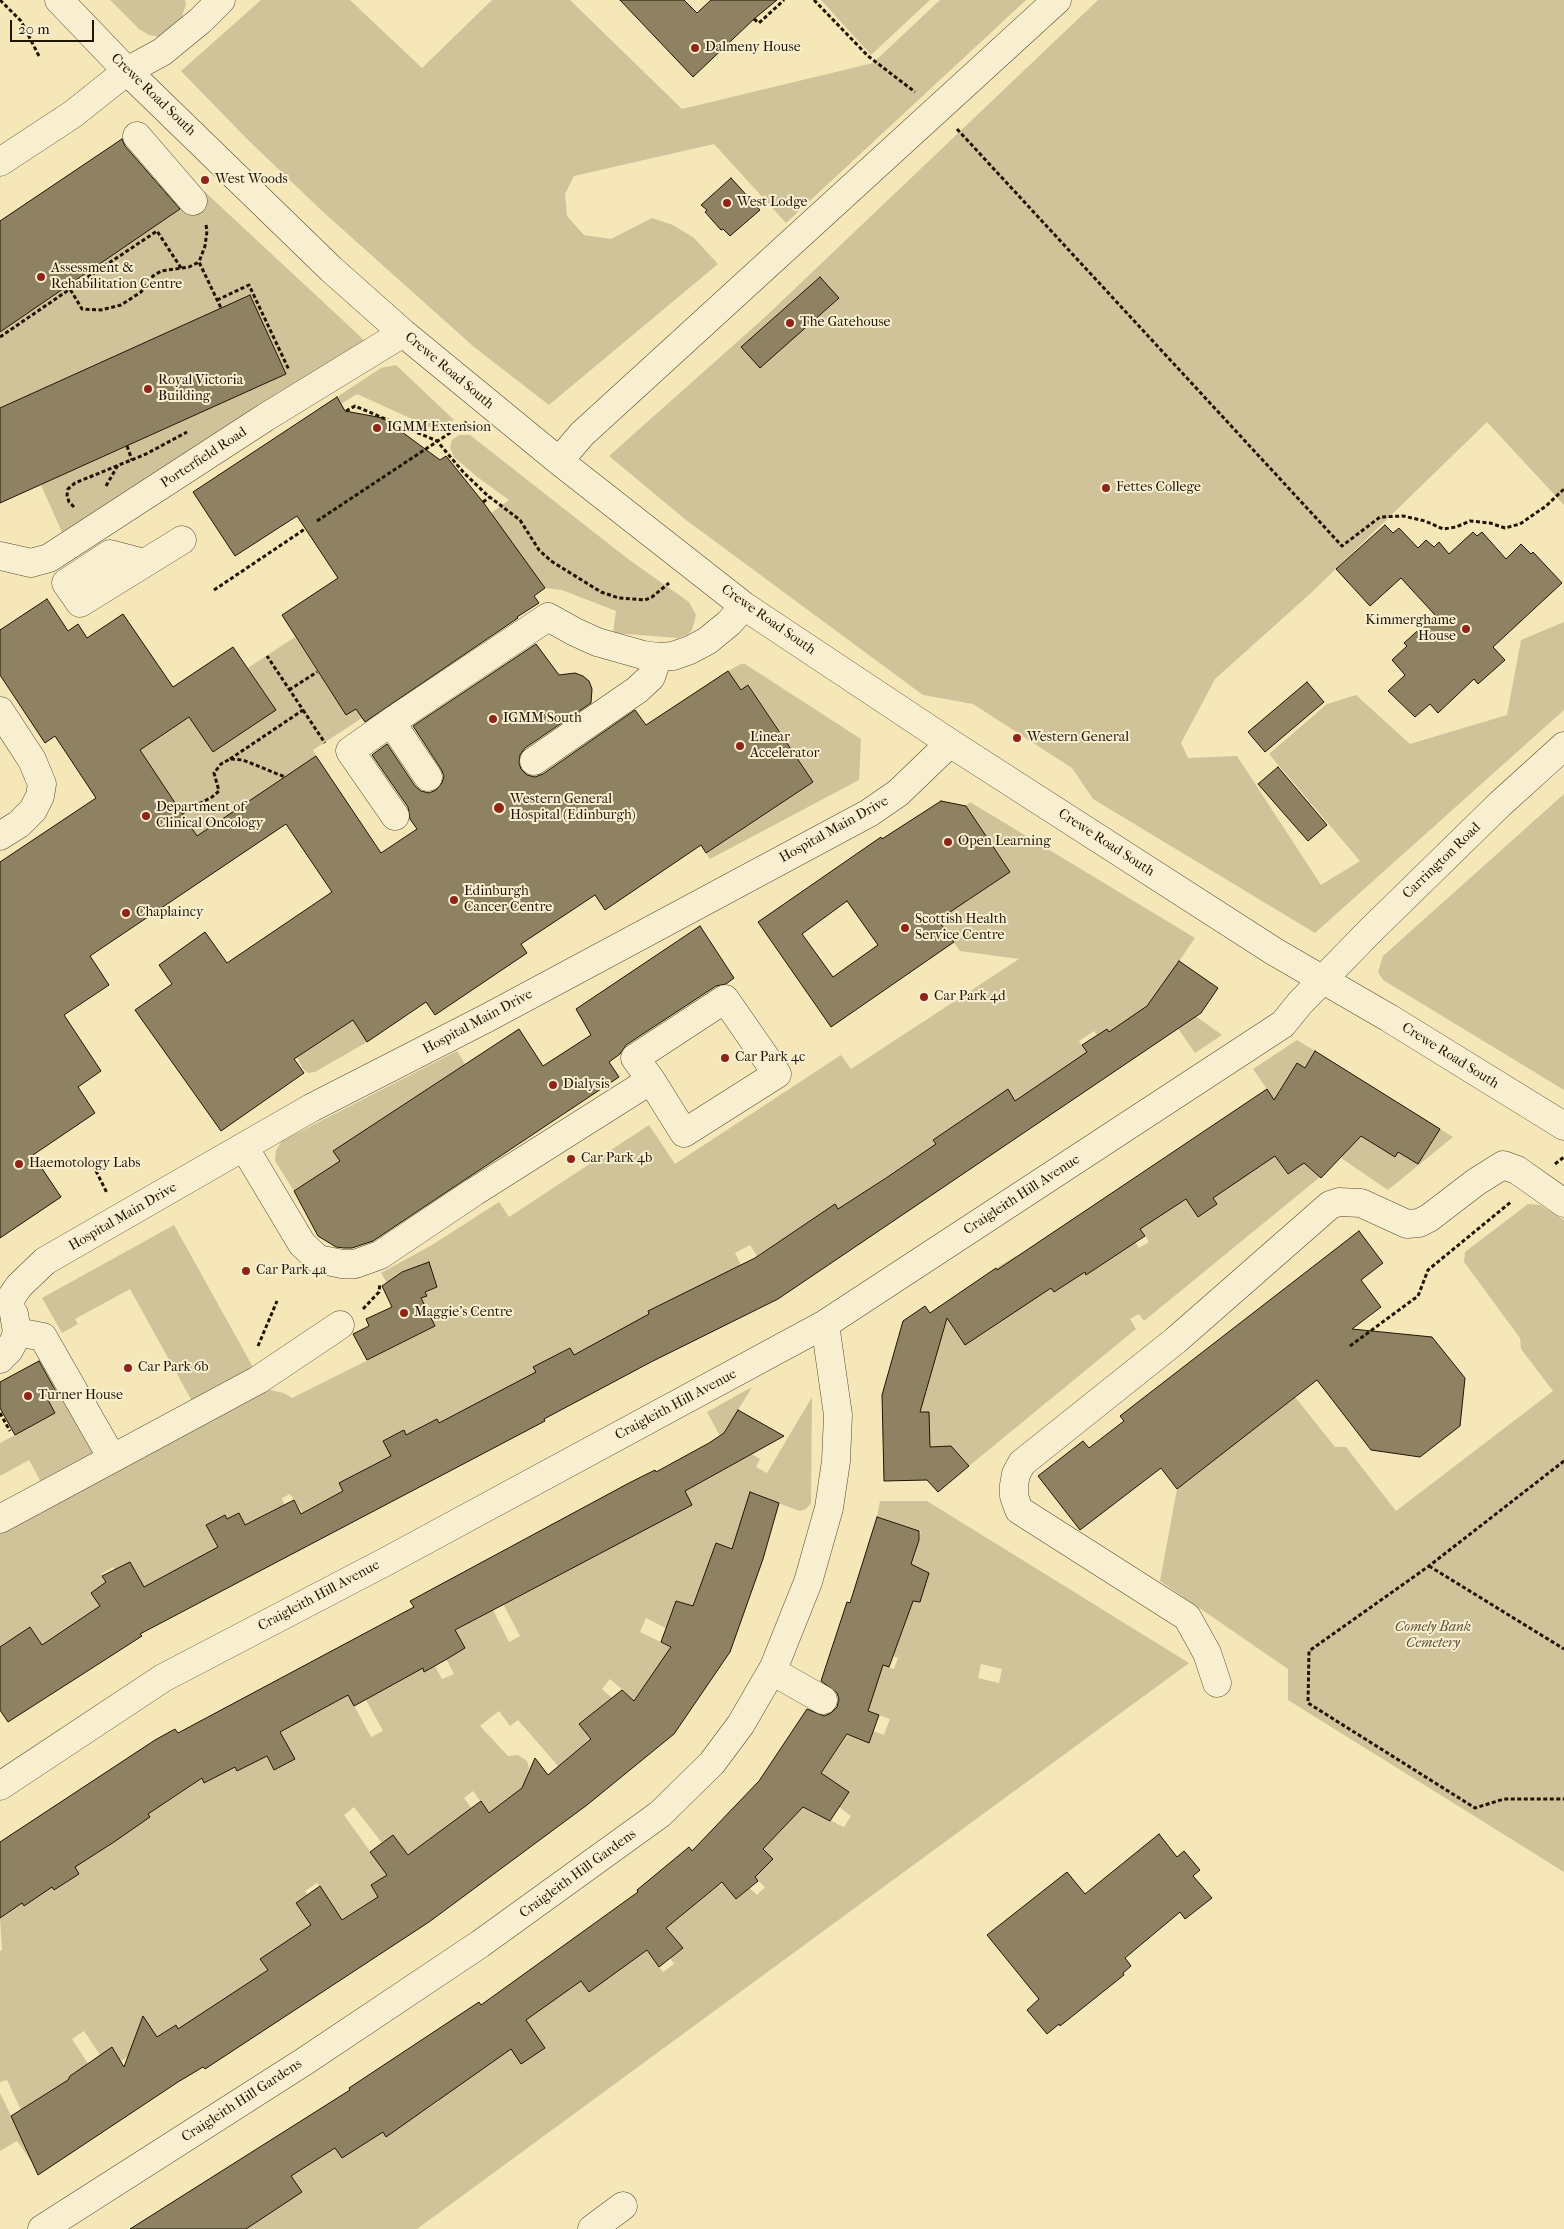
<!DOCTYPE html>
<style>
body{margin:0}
#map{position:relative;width:1564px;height:2229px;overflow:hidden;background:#f5e7b7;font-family:"IM FELL French Canon",serif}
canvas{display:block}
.scale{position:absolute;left:10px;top:20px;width:84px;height:22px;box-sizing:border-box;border:2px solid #201405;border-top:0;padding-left:6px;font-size:15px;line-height:18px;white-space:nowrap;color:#201405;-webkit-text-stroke:4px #f8efd0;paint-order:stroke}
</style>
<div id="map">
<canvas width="1564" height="2229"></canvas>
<div class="scale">20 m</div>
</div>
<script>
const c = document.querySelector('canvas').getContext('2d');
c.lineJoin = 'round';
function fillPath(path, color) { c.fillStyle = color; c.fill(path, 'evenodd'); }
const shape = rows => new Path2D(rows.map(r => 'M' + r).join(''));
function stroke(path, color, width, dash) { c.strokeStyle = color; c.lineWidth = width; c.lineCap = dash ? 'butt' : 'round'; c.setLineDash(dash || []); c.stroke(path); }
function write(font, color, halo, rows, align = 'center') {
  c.font = font + ' "IM FELL French Canon",serif'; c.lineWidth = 4; c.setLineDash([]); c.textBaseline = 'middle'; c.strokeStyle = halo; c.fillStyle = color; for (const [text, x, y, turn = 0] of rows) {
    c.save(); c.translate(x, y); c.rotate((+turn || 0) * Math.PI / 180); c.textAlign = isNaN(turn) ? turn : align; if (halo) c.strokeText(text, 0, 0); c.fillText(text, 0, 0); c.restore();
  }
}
fillPath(shape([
 [110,0,185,0,186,4,180,23,167,34,159,37,149,35,139,29],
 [261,0,350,0,422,68,492,0,570,0,682,109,873,63,940,0,1026,0,786,223,714,144,574,176,565,194,567,216,584,235,611,239,652,218,673,225,694,238,718,264,549,405,474,347,321,210,248,140,181,71],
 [821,0,930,0,871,55],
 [1098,0,1564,0,1564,505,1487,422,1311,593,1215,679,1181,743,1188,758,1237,756,1321,885,1360,861,1269,754,1327,704,1356,695,1410,744,1507,715,1521,640,1564,622,1564,710,1315,933,1093,799,1072,768,973,704,923,695,686,520,609,456,764,318],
 [205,192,364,340,364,343,65,539,41,485,286,374,250,295,0,408,0,332],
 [396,365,454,420,434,429,357,394,341,404,337,397,381,368],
 [459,435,470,435,628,559,689,602,696,615,692,630,687,635,678,638,613,633,616,611,562,590,545,588,491,513,509,500,476,476,454,457,450,447,452,440],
 [295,637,346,715,356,709,362,718,313,750,316,756,197,836,140,750,189,717,213,752,276,710,248,668],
 [741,664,745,664,861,739,859,780,710,859,706,853,813,782,749,685,741,690,728,671],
 [1564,794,1564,1090,1383,980,1378,972,1383,956],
 [970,802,1195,938,1159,990,1222,1035,1195,1053,1161,1004,1112,1036,1107,1029,1097,1035,1094,1031,1079,1041,1087,1053,1021,1097,1038,1123,1032,1126,1008,1090,934,1139,936,1144,838,1209,835,1204,757,1256,750,1245,735,1253,741,1265,648,1311,656,1326,580,1367,570,1348,534,1367,543,1385,439,1423,437,1419,406,1435,404,1430,383,1441,391,1456,358,1519,352,1523,337,1495,303,1513,290,1494,282,1498,301,1549,279,1507,262,1516,269,1530,249,1532,239,1513,227,1519,224,1515,206,1525,218,1548,144,1587,115,1571,113,1567,101,1574,106,1582,100,1606,60,1633,86,1672,77,1678,67,1684,30,1627,4,1644,0,1663,0,1525,266,1389,284,1393,292,1398,434,1327,421,1298,426,1296,425,1292,437,1287,429,1262,402,1272,387,1283,381,1273,432,1245,499,1202,509,1217,649,1125,675,1164,841,1055,851,1069,1019,959,960,951,910,880,940,860,967,901,1010,872,966,806],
 [279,1011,306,1051,353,1020,367,1042,315,1072,308,1073,303,1069,275,1014],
 [1297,1040,1315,1051,1305,1068,1297,1063,1289,1076,1297,1081,1310,1168,1320,1177,1144,1321,1139,1314,1130,1319,1136,1329,969,1466,962,1458,945,1463,944,1446,930,1447,912,1413,926,1392,943,1332,930,1313,939,1306,965,1345,996,1268,1016,1256,1038,1291,1049,1284,1054,1292,1063,1286,1058,1278,1079,1264,1087,1275,1135,1242,1139,1248,1149,1242,1140,1228,1186,1199,1198,1217,1217,1204,1190,1164,1223,1191,1262,1165,1267,1144,1287,1174,1299,1167,1279,1107,1253,1069],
 [457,1051,465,1064,333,1151,340,1161,294,1191,275,1161,276,1150,282,1141],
 [1440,1129,1453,1137,1388,1190,1341,1158,1359,1135,1395,1157,1398,1152,1418,1164],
 [1528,1204,1540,1205,1564,1220,1564,1872,1288,1700,1288,1669,1160,1581,1177,1489,1295,1397,1335,1447,1346,1447,1396,1511,1553,1391,1521,1349,1520,1338,1464,1262,1465,1252],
 [174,1225,254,1369,193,1403,130,1289,75,1319,78,1324,62,1333,42,1298],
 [752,1387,732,1420,727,1449,707,1412],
 [62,1392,97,1454,42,1484,29,1460,0,1476,0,1443,55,1413,48,1400],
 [812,1397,811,1503,806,1509,800,1511,750,1493,762,1559,716,1543,693,1606,676,1601,668,1621,685,1627,683,1637,646,1618,640,1632,671,1647,635,1701,610,1679,602,1689,612,1698,579,1724,591,1739,558,1766,518,1720,510,1726,499,1711,480,1726,508,1756,518,1755,527,1761,529,1768,527,1776,532,1781,489,1813,473,1791,464,1798,497,1844,461,1816,416,1849,412,1859,393,1835,382,1843,354,1807,344,1815,387,1875,371,1885,378,1897,342,1920,317,1883,305,1891,308,1895,296,1903,311,1925,260,1959,268,1970,179,2029,175,2025,121,2061,112,2047,100,2055,84,2031,72,2039,119,2111,80,2073,75,2072,70,2076,58,2102,50,2091,21,2110,7,2080,0,2082,0,1951,2,1950,0,1918,2,1917,0,1914,14,1890,24,1906,39,1896,29,1880,28,1851,54,1890,79,1874,67,1855,96,1853,114,1842,142,1806,170,1800,194,1784,189,1776,198,1771,205,1783,221,1774,230,1759,237,1771,266,1756,274,1770,294,1759,280,1732,339,1700,317,1659,326,1653,371,1737,383,1731,360,1689,376,1694,390,1686,417,1658,424,1671,435,1666,442,1679,454,1674,437,1641,493,1610,509,1642,520,1636,481,1562,490,1558,513,1600,573,1568,549,1525,569,1516,592,1558,651,1526,685,1491,734,1464,734,1462,748,1452,760,1459,756,1467,767,1473],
 [880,1501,927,1501,1189,1663,417,2229,217,2229,269,2214,301,2192,291,2176,335,2148,342,2158,372,2139,378,2125,386,2137,414,2102,421,2113,439,2101,431,2089,581,1981,589,1991,647,1950,663,1972,674,1964,670,1958,682,1948,666,1927,719,1885,720,1886,723,1883,737,1899,745,1891,734,1874,757,1895,765,1887,745,1868,750,1862,760,1872,773,1859,763,1849,791,1819,756,1785,763,1777,800,1806,844,1827,851,1816,839,1807,849,1792,821,1773,848,1735,869,1742,873,1731,884,1735,890,1719,862,1709,872,1675,879,1678,883,1665,894,1669,898,1658,887,1654,881,1626,902,1633,904,1625,893,1622,908,1599,920,1602,929,1573,911,1564,921,1532,877,1517],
 [981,1664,1002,1669,999,1683,978,1678],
 [0,2093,12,2118,37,2157,31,2161,17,2141,0,2151]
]), '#d1c399');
const building = shape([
 [620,0,684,0,697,13,711,0,777,0,754,19,693,77,620,0],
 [122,139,125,146,180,209,0,332,0,221,122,139],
 [731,178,760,210,730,236,723,229,721,230,705,212,707,210,701,205,731,178],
 [820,277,839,298,760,368,741,347,820,277],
 [250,295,286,374,0,503,0,408,250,295],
 [337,397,345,411,383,418,440,460,446,456,483,502,545,588,534,596,539,603,517,617,518,618,365,722,356,709,346,715,282,615,338,578,297,516,235,556,193,492,337,397],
 [1385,525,1393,533,1399,528,1418,548,1426,540,1434,547,1439,542,1449,554,1473,532,1477,536,1482,532,1506,559,1521,544,1531,554,1533,552,1562,583,1493,647,1505,660,1478,684,1474,679,1438,713,1430,704,1415,717,1388,691,1405,675,1392,660,1407,646,1404,643,1435,615,1401,578,1370,606,1336,569,1385,525],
 [47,599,68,631,78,624,87,638,123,614,173,687,233,647,276,710,213,752,189,717,140,750,197,836,316,756,381,853,417,829,410,819,408,807,372,755,387,744,415,786,421,791,429,793,436,790,442,783,444,776,441,769,413,726,536,644,559,675,575,673,583,676,589,681,592,689,591,703,525,748,520,755,519,763,521,769,527,775,535,777,543,774,635,710,646,725,728,671,741,690,748,685,813,782,706,853,701,845,605,910,595,895,521,944,527,953,435,1015,426,1002,367,1042,353,1020,294,1059,304,1073,221,1131,135,1010,172,984,159,965,205,932,227,963,332,892,286,824,90,956,109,985,64,1015,101,1071,78,1087,95,1113,33,1155,61,1197,0,1238,0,862,96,798,55,736,45,743,0,675,0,630,47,599],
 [1307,682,1324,702,1265,752,1248,732,1307,682],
 [1278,767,1327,825,1308,841,1258,784,1278,767],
 [941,801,966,806,1010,872,938,920,954,942,831,1027,758,922,881,837,882,839,941,801],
 [847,901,878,945,833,977,802,934,847,901],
 [700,926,734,978,726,984,716,986,626,1045,620,1054,609,1062,619,1077,373,1241,352,1248,344,1248,336,1247,318,1236,294,1191,340,1161,333,1151,519,1029,543,1066,591,1035,576,1009,700,926],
 [1179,961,1218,988,1201,1013,778,1299,651,1362,544,1419,545,1421,140,1634,142,1636,8,1722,0,1710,0,1647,30,1627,42,1645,100,1606,91,1593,106,1582,102,1576,130,1562,144,1587,218,1547,206,1525,225,1515,227,1519,239,1513,245,1525,294,1500,301,1514,343,1491,339,1483,391,1456,383,1441,404,1430,406,1435,437,1419,439,1423,536,1372,533,1367,570,1348,574,1355,649,1314,648,1311,755,1258,835,1204,838,1209,886,1178,936,1144,933,1140,1008,1089,1015,1101,1087,1052,1082,1045,1107,1029,1109,1032,1147,1006,1179,961],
 [1315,1051,1440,1129,1418,1164,1398,1152,1395,1157,1361,1136,1321,1178,1304,1163,1288,1174,1275,1156,1213,1198,1217,1204,1198,1217,1186,1199,1140,1229,1145,1236,1086,1275,1085,1272,1054,1292,1051,1288,965,1345,947,1318,920,1412,929,1412,930,1447,951,1446,969,1466,938,1492,927,1480,884,1481,882,1395,903,1321,925,1306,930,1313,996,1268,997,1270,1267,1089,1274,1100,1297,1063,1305,1068,1315,1051],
 [1359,1231,1383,1263,1361,1280,1381,1307,1352,1329,1432,1337,1465,1378,1460,1426,1420,1457,1371,1450,1317,1380,1177,1489,1161,1468,1080,1530,1038,1476,1083,1441,1089,1448,1124,1421,1120,1416,1359,1231],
 [429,1262,437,1287,425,1292,427,1296,421,1298,435,1326,367,1360,353,1334,369,1326,366,1319,392,1307,382,1286,402,1272,429,1262],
 [39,1361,58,1395,48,1400,55,1413,15,1435,0,1408,0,1382,39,1361],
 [738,1410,784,1436,685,1491,692,1505,455,1630,465,1648,447,1659,424,1672,423,1668,354,1706,348,1695,280,1732,295,1759,274,1770,267,1756,237,1771,235,1767,204,1783,202,1778,148,1814,150,1817,114,1842,75,1867,79,1874,54,1890,52,1887,24,1906,22,1903,0,1918,0,1842,155,1740,175,1729,178,1733,414,1607,410,1601,629,1483,655,1470,656,1472,709,1443,724,1433,738,1410],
 [750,1492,779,1503,763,1559,730,1652,674,1734,587,1805,429,1922,205,2069,203,2067,178,2082,38,2175,11,2116,68,2080,70,2076,112,2047,124,2067,143,2016,157,2037,176,2025,178,2029,268,1970,260,1959,311,1925,296,1903,320,1886,342,1920,378,1897,371,1885,387,1875,370,1852,393,1835,408,1855,481,1801,489,1813,522,1788,535,1758,548,1775,591,1739,579,1724,622,1690,634,1701,671,1647,661,1642,676,1601,693,1606,716,1543,732,1549,750,1492],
 [877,1517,919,1531,919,1540,911,1564,929,1573,920,1602,913,1601,889,1667,883,1665,868,1711,879,1715,869,1743,847,1734,821,1773,849,1792,830,1821,803,1807,763,1849,773,1859,755,1877,758,1881,736,1899,722,1882,666,1928,683,1948,659,1967,647,1950,589,1992,581,1981,526,2020,545,2048,521,2064,511,2049,386,2137,383,2132,342,2158,335,2148,291,2176,302,2192,246,2229,130,2229,350,2090,349,2088,479,2002,481,2005,638,1892,637,1890,689,1847,692,1851,759,1781,807,1709,824,1716,831,1713,837,1707,839,1699,837,1693,821,1681,847,1602,850,1603,877,1517],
 [1159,1834,1177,1857,1184,1851,1200,1870,1193,1876,1212,1898,1185,1919,1180,1912,1125,1958,1131,1966,1123,1973,1124,1975,1060,2026,1059,2024,1047,2034,1027,2010,1039,1999,987,1935,1067,1872,1085,1894,1159,1834]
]);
fillPath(building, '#8f8262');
stroke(building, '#201405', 1);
const minor = shape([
 [59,0,127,71,331,269,403,333,559,461,744,606,950,743,1275,952,1389,1018,1564,1126],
 [137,136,193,201],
 [0,162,73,114,127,71,162,52,201,20,221,0],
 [559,461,582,434,1057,0],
 [0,556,31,563,49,558,266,417,403,333],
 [144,563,110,554,66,583,80,603,182,540],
 [0,711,32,760,42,784,40,796,33,810,19,824,0,836],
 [391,722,350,751,395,816],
 [534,761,637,690,651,677,658,657],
 [428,777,391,722,548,617,575,632,597,642,643,655,658,657,673,656,690,650,707,641,729,623,744,606],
 [244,1147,302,1244,318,1259,342,1264,355,1264,380,1255,474,1192,651,1080,635,1058,725,999,777,1074,684,1133,651,1080],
 [8,1302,19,1286,45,1261,311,1108,487,1018,869,813,898,793,950,743],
 [17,1332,43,1337,112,1458],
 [0,1359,9,1350,14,1341,17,1332,14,1314],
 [0,1519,258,1380,340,1325],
 [772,1671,823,1700],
 [1217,1683,1207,1653,1187,1617,1019,1510,1014,1496,1014,1485,1016,1474,1022,1463,1176,1340,1330,1205,1339,1202,1361,1203,1407,1224,1419,1223,1429,1218,1476,1182,1503,1165,1517,1170,1564,1203],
 [0,1786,163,1678,387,1561,825,1324,1283,1024,1300,1003,1369,932,1500,804,1564,746],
 [42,2229,305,2061,480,1944,660,1814,712,1763,741,1724,774,1667,808,1582,829,1508,836,1461,838,1415,825,1324],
 [592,2229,623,2206]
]);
stroke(minor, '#554932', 29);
stroke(shape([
 [0,0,21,21,40,58],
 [814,0,868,56,915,92],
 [754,19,759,23,784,0],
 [957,129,1342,546,1380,517,1403,516,1425,521,1443,529,1456,527,1470,521,1490,523,1505,528,1520,524,1546,506,1564,489],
 [206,225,207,231,205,246,199,262,221,308],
 [181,268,157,231,70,289,82,309,101,310,121,305,141,292,153,276,161,271,189,267,199,262],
 [217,300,249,285,289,370],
 [0,337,70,289],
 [346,411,355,406,437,441,464,473,487,495,520,520,539,550,551,561,601,592,619,598,645,600,652,597,669,583],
 [127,446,132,460],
 [106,486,118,465],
 [483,502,490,497],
 [74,507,69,502,67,495,68,489,75,483,146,454,187,432],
 [317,521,468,421],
 [214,590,305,529],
 [289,690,317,672],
 [303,710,325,743],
 [230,759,303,710,267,656],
 [182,813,212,797,219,791,214,773,221,764,230,759,243,760,285,777],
 [1555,1164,1564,1157],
 [93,1165,107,1193],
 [363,1309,379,1292,380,1283],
 [258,1346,277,1301],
 [1350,1346,1418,1296,1428,1270,1512,1201],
 [0,1413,10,1431],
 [1564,1461,1429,1566,1309,1651,1308,1703,1475,1808,1504,1799,1564,1799],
 [1429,1566,1564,1649]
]), '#201405', 3, [4, 2.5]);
stroke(minor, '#f8efd0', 28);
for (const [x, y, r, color] of [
 [695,48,5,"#8f2418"],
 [205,180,5,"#8f2418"],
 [727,203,5,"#8f2418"],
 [41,277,5,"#8f2418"],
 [790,323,5,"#8f2418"],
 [148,389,5,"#8f2418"],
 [377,428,5,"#8f2418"],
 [1106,488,5,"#8f2418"],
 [1466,629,5,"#8f2418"],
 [493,719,5,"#8f2418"],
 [1017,738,5,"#8f2418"],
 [740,746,5,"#8f2418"],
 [499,808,6,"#8f2418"],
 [146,816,5,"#8f2418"],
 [948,842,5,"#8f2418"],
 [454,900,5,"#8f2418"],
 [126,913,5,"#8f2418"],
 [905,928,5,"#8f2418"],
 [924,997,5,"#8f2418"],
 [725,1058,5,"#8f2418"],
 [553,1085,5,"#8f2418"],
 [571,1159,5,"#8f2418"],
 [19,1164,5,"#8f2418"],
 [246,1271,5,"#8f2418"],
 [404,1313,5,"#8f2418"],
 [128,1368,5,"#8f2418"],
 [28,1396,5,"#8f2418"]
]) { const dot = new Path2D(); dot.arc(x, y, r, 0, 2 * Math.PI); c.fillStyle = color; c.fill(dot); stroke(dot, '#f8efd0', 2); }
write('14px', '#201405', '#f8efd0', [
 ["Dalmeny House",705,48],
 ["West Woods",215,180],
 ["West Lodge",737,203],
 ["Assessment &",51,269],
 ["Rehabilitation Centre",51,285],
 ["The Gatehouse",800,323],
 ["Royal Victoria",158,381],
 ["Building",158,397],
 ["IGMM Extension",387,428],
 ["Fettes College",1116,488],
 ["Kimmerghame",1456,621,"right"],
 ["House",1456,637,"right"],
 ["IGMM South",503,719],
 ["Linear",750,738],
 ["Accelerator",750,754],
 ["Western General",1027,738],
 ["Western General",510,800],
 ["Hospital (Edinburgh)",510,816],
 ["Department of",156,808],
 ["Clinical Oncology",156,824],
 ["Open Learning",958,842],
 ["Edinburgh",464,892],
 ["Cancer Centre",464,908],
 ["Chaplaincy",136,913],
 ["Scottish Health",915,920],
 ["Service Centre",915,936],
 ["Car Park 4d",934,997],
 ["Car Park 4c",735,1058],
 ["Dialysis",563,1085],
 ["Car Park 4b",581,1159],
 ["Haemotology Labs",29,1164],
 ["Car Park 4a",256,1271],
 ["Maggie's Centre",414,1313],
 ["Car Park 6b",138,1368],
 ["Turner House",38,1396]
], 'left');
write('14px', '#201405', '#f8efd0', [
 ["Crewe Road South",153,95,44],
 ["Crewe Road South",449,371,40],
 ["Porterfield Road",204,458,-33],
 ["Crewe Road South",768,620,35],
 ["Hospital Main Drive",834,830,-29],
 ["Crewe Road South",1106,843,33],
 ["Carrington Road",1442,861,-44],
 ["Hospital Main Drive",478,1022,-28],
 ["Crewe Road South",1450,1056,32],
 ["Craigleith Hill Avenue",1022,1195,-33],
 ["Hospital Main Drive",123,1217,-30],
 ["Craigleith Hill Avenue",676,1405,-28],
 ["Craigleith Hill Avenue",319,1596,-28],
 ["Craigleith Hill Gardens",578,1874,-36],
 ["Craigleith Hill Gardens",242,2101,-33]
]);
write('italic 14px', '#5e5139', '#f8efd0', [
 ["Comely Bank",1433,1628],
 ["Cemetery",1433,1644]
]);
</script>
